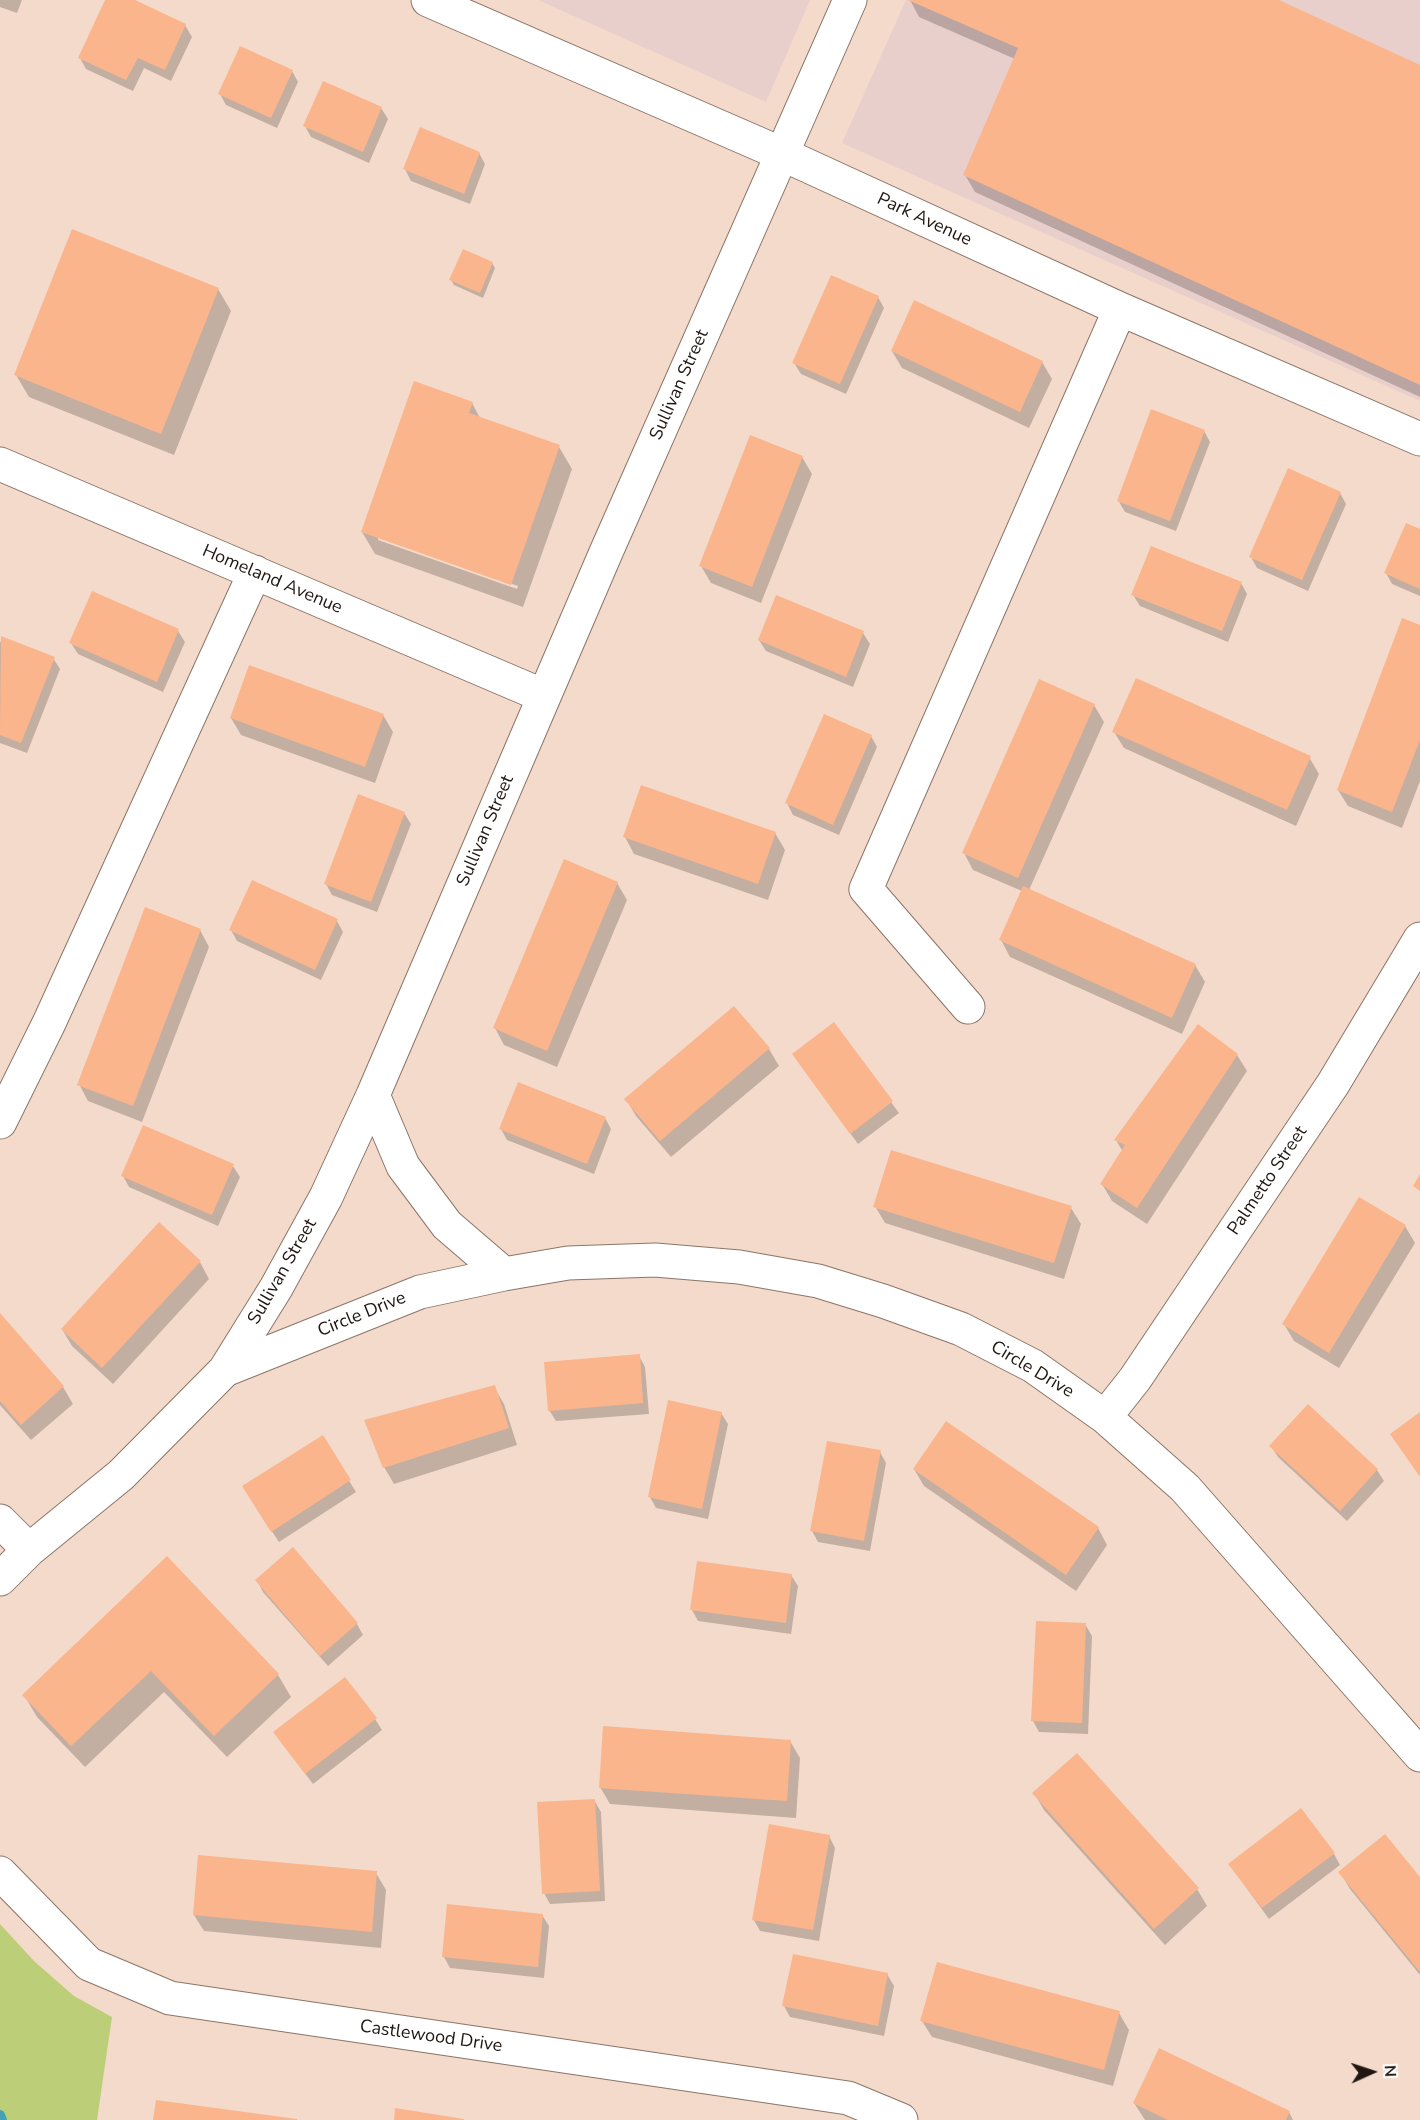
<!DOCTYPE html>
<style>
body{margin:0}
#map{position:relative;width:1420px;height:2120px;overflow:hidden;background:#f4dacb;font-family:"Nunito Sans",sans-serif}
canvas{display:block}
.north{position:absolute;left:1342px;top:2042px;width:60px;height:60px;-webkit-text-stroke:4px #fff;paint-order:stroke;rotate:87deg;font-size:16px;font-weight:700;line-height:24px;text-align:center;color:#201712}
.north::after{content:'';display:block;margin:auto;width:21px;height:27px;background:#201712;clip-path:polygon(50% 0,100% 100%,50% 72%,0 100%)}
</style>
<div id="map">
<canvas width="1420" height="2120"></canvas>
<div class="north">N</div>
</div>
<script>
const c = document.querySelector('canvas').getContext('2d');
c.lineJoin = 'round';
function fillPath(path, color) { c.fillStyle = color; c.fill(path, 'evenodd'); }
const shape = rows => new Path2D(rows.map(r => 'M' + r).join(''));
function stroke(path, color, width, dash) { c.strokeStyle = color; c.lineWidth = width; c.lineCap = dash ? 'butt' : 'round'; c.setLineDash(dash || []); c.stroke(path); }
function write(font, color, halo, rows, align = 'center') {
  c.font = font + ' "Nunito Sans",sans-serif'; c.lineWidth = 6; c.setLineDash([]); c.textBaseline = 'middle'; c.strokeStyle = halo; c.fillStyle = color; for (const [text, x, y, turn = 0] of rows) {
    c.save(); c.translate(x, y); c.rotate((+turn || 0) * Math.PI / 180); c.textAlign = isNaN(turn) ? turn : align; if (halo) c.strokeText(text, 0, 0); c.fillText(text, 0, 0); c.restore();
  }
}
fillPath(shape([
 [538,0,810,0,766,102],
 [906,0,1420,0,1420,401,842,143]
]), '#e9cfcb');
fillPath(shape([
 [0,1924,34,1961,74,1996,112,2017,97,2120,0,2120]
]), '#bccf78');
fillPath(shape([
 [0,0,22,0,17,13,0,7],
 [107,0,131,0,185,25,192,37,171,81,144,68,133,91,86,69,80,58],
 [910,0,1275,0,1420,66,1420,397,975,192,965,175,1015,59,919,17],
 [292,71,298,82,277,128,226,105,220,94],
 [381,108,388,119,369,163,311,137,305,126],
 [479,153,485,164,470,204,411,181,405,169],
 [492,263,495,268,483,298,454,285,451,280],
 [218,289,231,311,174,455,29,397,16,375],
 [878,297,884,308,846,394,801,374,794,363],
 [892,351,1042,362,1052,379,1029,428,902,368],
 [472,403,480,418,559,447,572,469,523,607,375,554,362,532],
 [378,537,518,586,517,589,378,540],
 [1204,431,1210,442,1176,531,1125,512,1118,500],
 [802,457,812,474,761,603,711,583,701,566],
 [1340,493,1346,504,1308,591,1257,568,1251,557],
 [1420,530,1420,596,1392,584,1386,573],
 [1241,583,1247,594,1228,642,1140,606,1133,595],
 [93,593,178,631,185,642,163,692,78,654,71,643],
 [777,597,863,633,870,644,853,687,766,651,759,640],
 [1420,626,1420,781,1402,828,1348,806,1338,790],
 [2,638,53,658,60,669,27,753,0,743,0,643],
 [1094,705,1104,722,1029,890,1195,965,1205,982,1182,1034,1010,957,1001,940,1022,891,973,870,964,853],
 [383,715,393,732,375,783,241,735,231,718],
 [1114,732,1309,757,1319,774,1296,826,1124,748],
 [871,736,877,747,839,835,793,815,787,803],
 [404,813,411,824,377,912,332,895,326,884],
 [775,833,785,850,768,900,634,854,625,837],
 [617,883,627,900,557,1067,504,1045,495,1028],
 [337,921,343,932,321,980,237,941,231,930],
 [200,930,209,947,142,1122,88,1101,79,1084],
 [734,1008,769,1049,779,1066,671,1157,636,1116,626,1099],
 [834,1024,899,1113,858,1144,794,1055],
 [1237,1055,1247,1071,1147,1224,1112,1201,1102,1184,1123,1152,1116,1140],
 [605,1118,611,1129,594,1174,507,1140,501,1129],
 [233,1166,240,1177,218,1226,129,1187,123,1176],
 [875,1206,1071,1208,1081,1224,1064,1279,885,1223],
 [1405,1226,1415,1243,1339,1368,1294,1341,1284,1324],
 [200,1262,209,1279,113,1384,72,1346,62,1329],
 [0,1316,63,1387,73,1404,31,1440,0,1405],
 [639,1356,645,1367,649,1414,556,1421,549,1410],
 [494,1387,504,1404,517,1445,394,1484,384,1467],
 [721,1413,728,1424,708,1519,656,1508,650,1497],
 [322,1437,356,1492,279,1542,250,1498],
 [1271,1446,1377,1470,1384,1481,1347,1521,1278,1457],
 [880,1452,886,1463,870,1551,818,1542,812,1531],
 [914,1469,1098,1528,1107,1545,1076,1591,924,1486],
 [167,1558,278,1675,291,1697,227,1757,164,1692,85,1767,37,1717,24,1695],
 [791,1575,798,1586,791,1634,698,1621,692,1610],
 [257,1580,357,1624,363,1635,328,1666,263,1592],
 [1085,1624,1092,1636,1088,1734,1039,1732,1033,1721],
 [375,1719,382,1730,313,1784,282,1743],
 [790,1741,800,1758,796,1818,610,1804,600,1787],
 [1034,1793,1197,1889,1207,1906,1165,1945,1044,1810],
 [594,1800,601,1812,605,1901,550,1904,544,1893],
 [829,1836,835,1848,819,1941,760,1931,754,1920],
 [1334,1854,1340,1865,1269,1919,1237,1875],
 [1340,1872,1420,1879,1420,1975,1350,1889],
 [376,1873,386,1890,381,1948,204,1931,194,1915],
 [542,1915,549,1926,544,1978,450,1968,444,1957],
 [887,1974,894,1986,884,2036,790,2017,784,2006],
 [1119,2013,1129,2030,1113,2086,932,2037,922,2021],
 [1134,2103,1289,2112,1293,2120,1145,2120]
]), '#0003');
stroke(shape([
 [0,2115,2,2120]
]), '#45a2b5', 10);
fillPath(shape([
 [105,0,135,0,186,24,165,70,138,58,126,80,78,58],
 [908,0,1279,0,1420,65,1420,385,963,175,1018,48],
 [240,46,293,70,271,118,218,94],
 [323,81,382,107,363,152,303,126],
 [420,127,480,152,464,194,403,169],
 [72,229,219,288,161,434,14,375],
 [463,249,493,262,480,293,449,280],
 [831,275,879,296,840,384,792,363],
 [914,300,1043,361,1020,412,891,351],
 [414,381,473,402,469,413,560,445,511,585,361,532],
 [1151,409,1205,430,1170,521,1117,501],
 [750,435,803,456,752,587,699,566],
 [1288,468,1341,492,1302,580,1249,557],
 [1406,523,1420,529,1420,589,1384,573],
 [1151,546,1242,582,1222,631,1131,595],
 [92,591,179,629,157,682,69,643],
 [776,595,864,631,846,677,758,640],
 [1402,618,1420,625,1420,740,1392,812,1337,790],
 [1,636,55,657,21,743,0,735],
 [249,665,384,714,365,767,230,718],
 [1136,678,1311,756,1287,810,1112,732],
 [1039,679,1095,704,1018,878,962,853],
 [824,714,872,735,833,825,785,803],
 [641,785,776,832,758,884,623,837],
 [358,794,405,812,371,902,324,884],
 [564,859,618,882,547,1051,493,1028],
 [252,880,338,919,315,970,229,930],
 [1023,886,1196,964,1172,1018,999,940],
 [145,907,201,929,133,1106,77,1085],
 [734,1006,770,1048,660,1141,624,1099],
 [834,1022,893,1101,850,1134,792,1054],
 [1198,1024,1238,1054,1137,1208,1100,1184,1125,1145,1114,1140],
 [518,1082,606,1117,587,1164,499,1129],
 [143,1125,234,1164,212,1215,121,1176],
 [891,1150,1072,1206,1054,1263,873,1207],
 [1420,1174,1420,1191,1413,1186],
 [1359,1197,1406,1225,1329,1353,1282,1324],
 [159,1222,201,1261,102,1368,61,1329],
 [0,1313,64,1386,21,1425,0,1401],
 [640,1354,643,1403,548,1411,544,1362],
 [495,1385,509,1428,383,1468,364,1420],
 [668,1400,722,1412,702,1509,648,1497],
 [1308,1404,1378,1469,1340,1511,1269,1446],
 [1420,1412,1420,1477,1390,1434],
 [946,1421,1099,1527,1066,1575,913,1469],
 [323,1435,351,1480,271,1532,242,1486],
 [827,1441,881,1450,864,1541,810,1531],
 [293,1547,358,1623,320,1656,255,1580],
 [167,1556,279,1674,214,1736,151,1671,71,1746,22,1695],
 [697,1561,792,1574,786,1623,690,1610],
 [1036,1621,1086,1623,1082,1723,1031,1721],
 [345,1677,377,1718,305,1774,273,1732],
 [603,1726,791,1740,787,1801,599,1788],
 [1077,1753,1199,1888,1154,1929,1032,1793],
 [595,1799,600,1891,542,1894,537,1802],
 [1301,1808,1335,1853,1262,1908,1228,1864],
 [769,1824,830,1835,813,1930,752,1920],
 [1385,1834,1420,1877,1420,1972,1338,1872],
 [198,1855,377,1871,372,1932,193,1915],
 [447,1904,543,1914,538,1967,442,1957],
 [793,1954,888,1973,878,2026,782,2006],
 [937,1962,1120,2011,1104,2070,920,2021],
 [1159,2048,1290,2111,1286,2120,1168,2120,1133,2103],
 [156,2100,297,2119,297,2120,153,2120],
 [395,2108,464,2119,464,2120,394,2120]
]), '#fbb58c');
const minor = shape([
 [428,0,782,154,1120,309,1420,439],
 [0,464,544,696],
 [968,1007,866,889,1120,309],
 [373,1095,403,1166,447,1225,504,1274],
 [0,1122,49,1023,255,572],
 [225,1370,420,1292,504,1274,568,1263,655,1260,739,1267,818,1281,883,1301,961,1329,1033,1366,1105,1417,1185,1488,1420,1755],
 [1105,1417,1135,1379,1333,1084,1420,939],
 [0,1521,29,1550],
 [0,1579,29,1550,121,1475,225,1370,276,1288,326,1197,373,1095,607,550,850,0],
 [0,1873,89,1964,170,1998,848,2098,901,2120]
]);
stroke(minor, '#8c7567', 35);
stroke(minor, '#fff', 33);
write('18px', '#201712', '#fff', [
 ["Park Avenue",924,220,25],
 ["Sullivan Street",680,385,-66],
 ["Homeland Avenue",272,580,23],
 ["Sullivan Street",486,831,-67],
 ["Palmetto Street",1268,1181,-56],
 ["Sullivan Street",283,1272,-60],
 ["Circle Drive",362,1315,-22],
 ["Circle Drive",1032,1370,31],
 ["Castlewood Drive",431,2037,8]
]);
</script>
